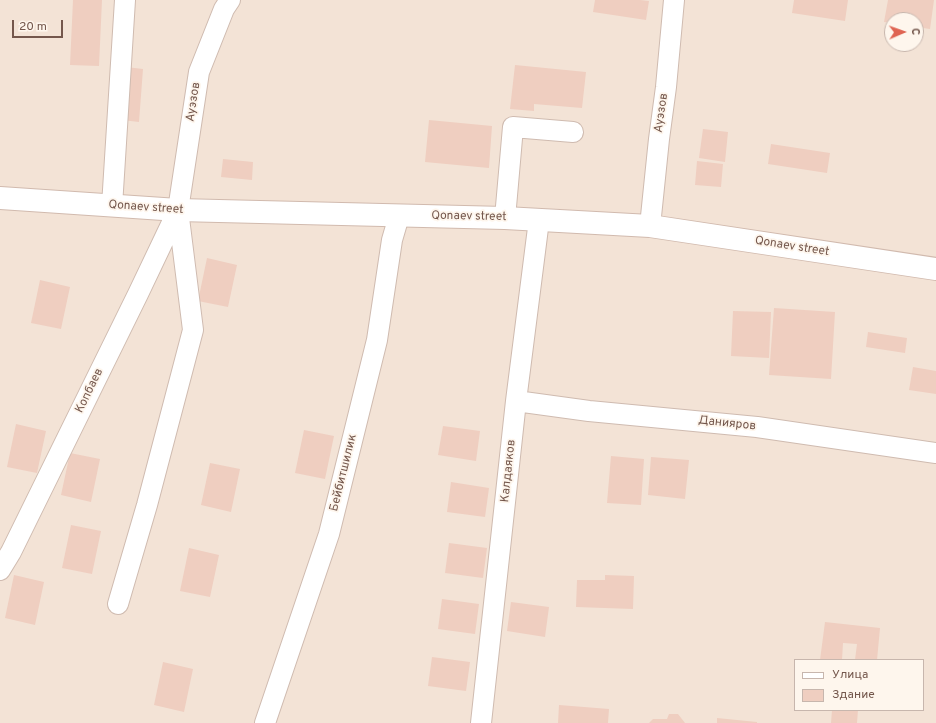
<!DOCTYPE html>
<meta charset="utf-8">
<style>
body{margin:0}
#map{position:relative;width:936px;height:723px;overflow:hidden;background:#fbf1e7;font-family:Overpass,sans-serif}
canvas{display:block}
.legend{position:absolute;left:794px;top:659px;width:130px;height:52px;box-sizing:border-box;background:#fef6ed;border:1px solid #c7b6ad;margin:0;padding:5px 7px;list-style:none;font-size:12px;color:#74574c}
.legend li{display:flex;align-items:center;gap:8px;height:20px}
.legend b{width:20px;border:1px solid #c7b6ad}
.north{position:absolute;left:884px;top:12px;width:40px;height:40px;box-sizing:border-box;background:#fef6ed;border:1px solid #c7b6ad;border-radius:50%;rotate:88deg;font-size:11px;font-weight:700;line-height:16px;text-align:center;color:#74574c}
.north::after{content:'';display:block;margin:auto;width:14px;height:18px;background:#df6452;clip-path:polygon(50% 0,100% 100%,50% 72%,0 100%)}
.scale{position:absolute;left:12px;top:20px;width:51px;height:18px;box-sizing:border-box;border:2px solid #74574c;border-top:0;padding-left:5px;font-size:12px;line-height:14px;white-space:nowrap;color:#74574c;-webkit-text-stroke:3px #fef6ed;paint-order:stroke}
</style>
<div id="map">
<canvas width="936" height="723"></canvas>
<ul class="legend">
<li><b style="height:5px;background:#fff"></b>Улица</li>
<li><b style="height:11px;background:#efcec0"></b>Здание</li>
</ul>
<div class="north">С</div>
<div class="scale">20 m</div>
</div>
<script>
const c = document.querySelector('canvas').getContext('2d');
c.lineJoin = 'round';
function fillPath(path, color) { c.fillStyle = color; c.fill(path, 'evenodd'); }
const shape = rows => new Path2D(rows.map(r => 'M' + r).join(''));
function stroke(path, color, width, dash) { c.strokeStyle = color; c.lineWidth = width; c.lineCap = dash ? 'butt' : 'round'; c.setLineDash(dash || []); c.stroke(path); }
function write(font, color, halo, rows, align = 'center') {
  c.font = font + ' Overpass,sans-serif'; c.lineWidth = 3.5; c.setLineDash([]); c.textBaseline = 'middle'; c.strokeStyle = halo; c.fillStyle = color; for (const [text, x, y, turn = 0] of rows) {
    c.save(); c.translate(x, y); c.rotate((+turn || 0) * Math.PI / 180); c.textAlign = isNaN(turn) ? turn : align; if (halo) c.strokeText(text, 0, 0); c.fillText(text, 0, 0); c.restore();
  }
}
fillPath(shape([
 [0,0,936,0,936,723,0,723],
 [892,20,916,20,916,44,892,44],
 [795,660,923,660,923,710,795,710]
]), '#f3e3d6');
fillPath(shape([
 [73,0,102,0,99,66,70,65],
 [595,0,640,0,649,1,646,20,593,12],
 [794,0,848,0,845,21,792,13],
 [888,0,934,0,930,29,916,27,916,20,892,20,892,23,884,22],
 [515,65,586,72,582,108,534,104,534,111,510,109],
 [126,67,143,69,139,122,122,120],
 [429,120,492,126,489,168,425,162],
 [703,129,728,132,725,162,699,158],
 [771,144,830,153,827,173,768,164],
 [223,159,253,162,252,180,221,177],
 [697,161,723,164,721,187,695,185],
 [207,258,237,265,228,307,198,301],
 [40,280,70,287,61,329,31,323],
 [774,308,835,312,831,379,769,375],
 [733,311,771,312,769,358,731,356],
 [868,332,907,338,905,353,866,347],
 [913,367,936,371,936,394,909,390],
 [16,424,46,431,37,473,7,467],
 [443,426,480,431,476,461,438,455],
 [304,430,334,436,325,479,295,473],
 [70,453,100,459,91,502,61,495],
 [611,456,644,459,641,505,607,503],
 [651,457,689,460,685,499,648,495],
 [210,463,240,469,231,512,201,505],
 [451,482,489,488,485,517,447,512],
 [71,525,101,531,92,574,62,568],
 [449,543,487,548,483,578,445,573],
 [189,548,219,555,210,597,180,591],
 [14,575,44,582,35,625,5,618],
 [605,575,634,576,633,609,576,607,577,580,605,580],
 [442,599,479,604,475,634,438,629],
 [511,602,549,607,545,637,507,631],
 [825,622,880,628,877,660,855,660,857,644,843,643,842,660,820,660],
 [432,657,470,662,466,691,428,686],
 [163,662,193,669,184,712,154,705],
 [559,705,609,709,608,723,558,723],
 [832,710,858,710,857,723,831,723],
 [669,714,678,714,685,723,649,723,653,719,667,719],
 [717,718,757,722,757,723,717,723]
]), '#efcec0');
const street = shape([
 [112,206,125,0],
 [505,218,513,127,573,132],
 [650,226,659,139,666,87,674,0],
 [516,401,589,411,757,427,936,453],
 [0,570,11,552,138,294,178,210],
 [118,604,147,505,193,330,178,210,199,72,224,9,230,0],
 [265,723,329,534,377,340,392,240,399,216],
 [481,723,516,401,539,220]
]);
const secondary = shape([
 [0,198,178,210,505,218,650,226,936,269]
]);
stroke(street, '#cfbbb0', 22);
stroke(secondary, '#d1baae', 24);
stroke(street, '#fff', 20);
stroke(secondary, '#fff', 22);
write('12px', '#74574c', '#fef6ed', [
 ["Ауэзов",194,102,-81],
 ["Ауэзов",662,113,-82],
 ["Qonaev street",146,208,4],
 ["Qonaev street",469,217,1],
 ["Qonaev street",792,247,9],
 ["Копбаев",90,391,-64],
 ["Данияров",727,424,6],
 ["Калдаяков",509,471,-84],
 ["Бейбитшилик",344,473,-76]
]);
</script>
